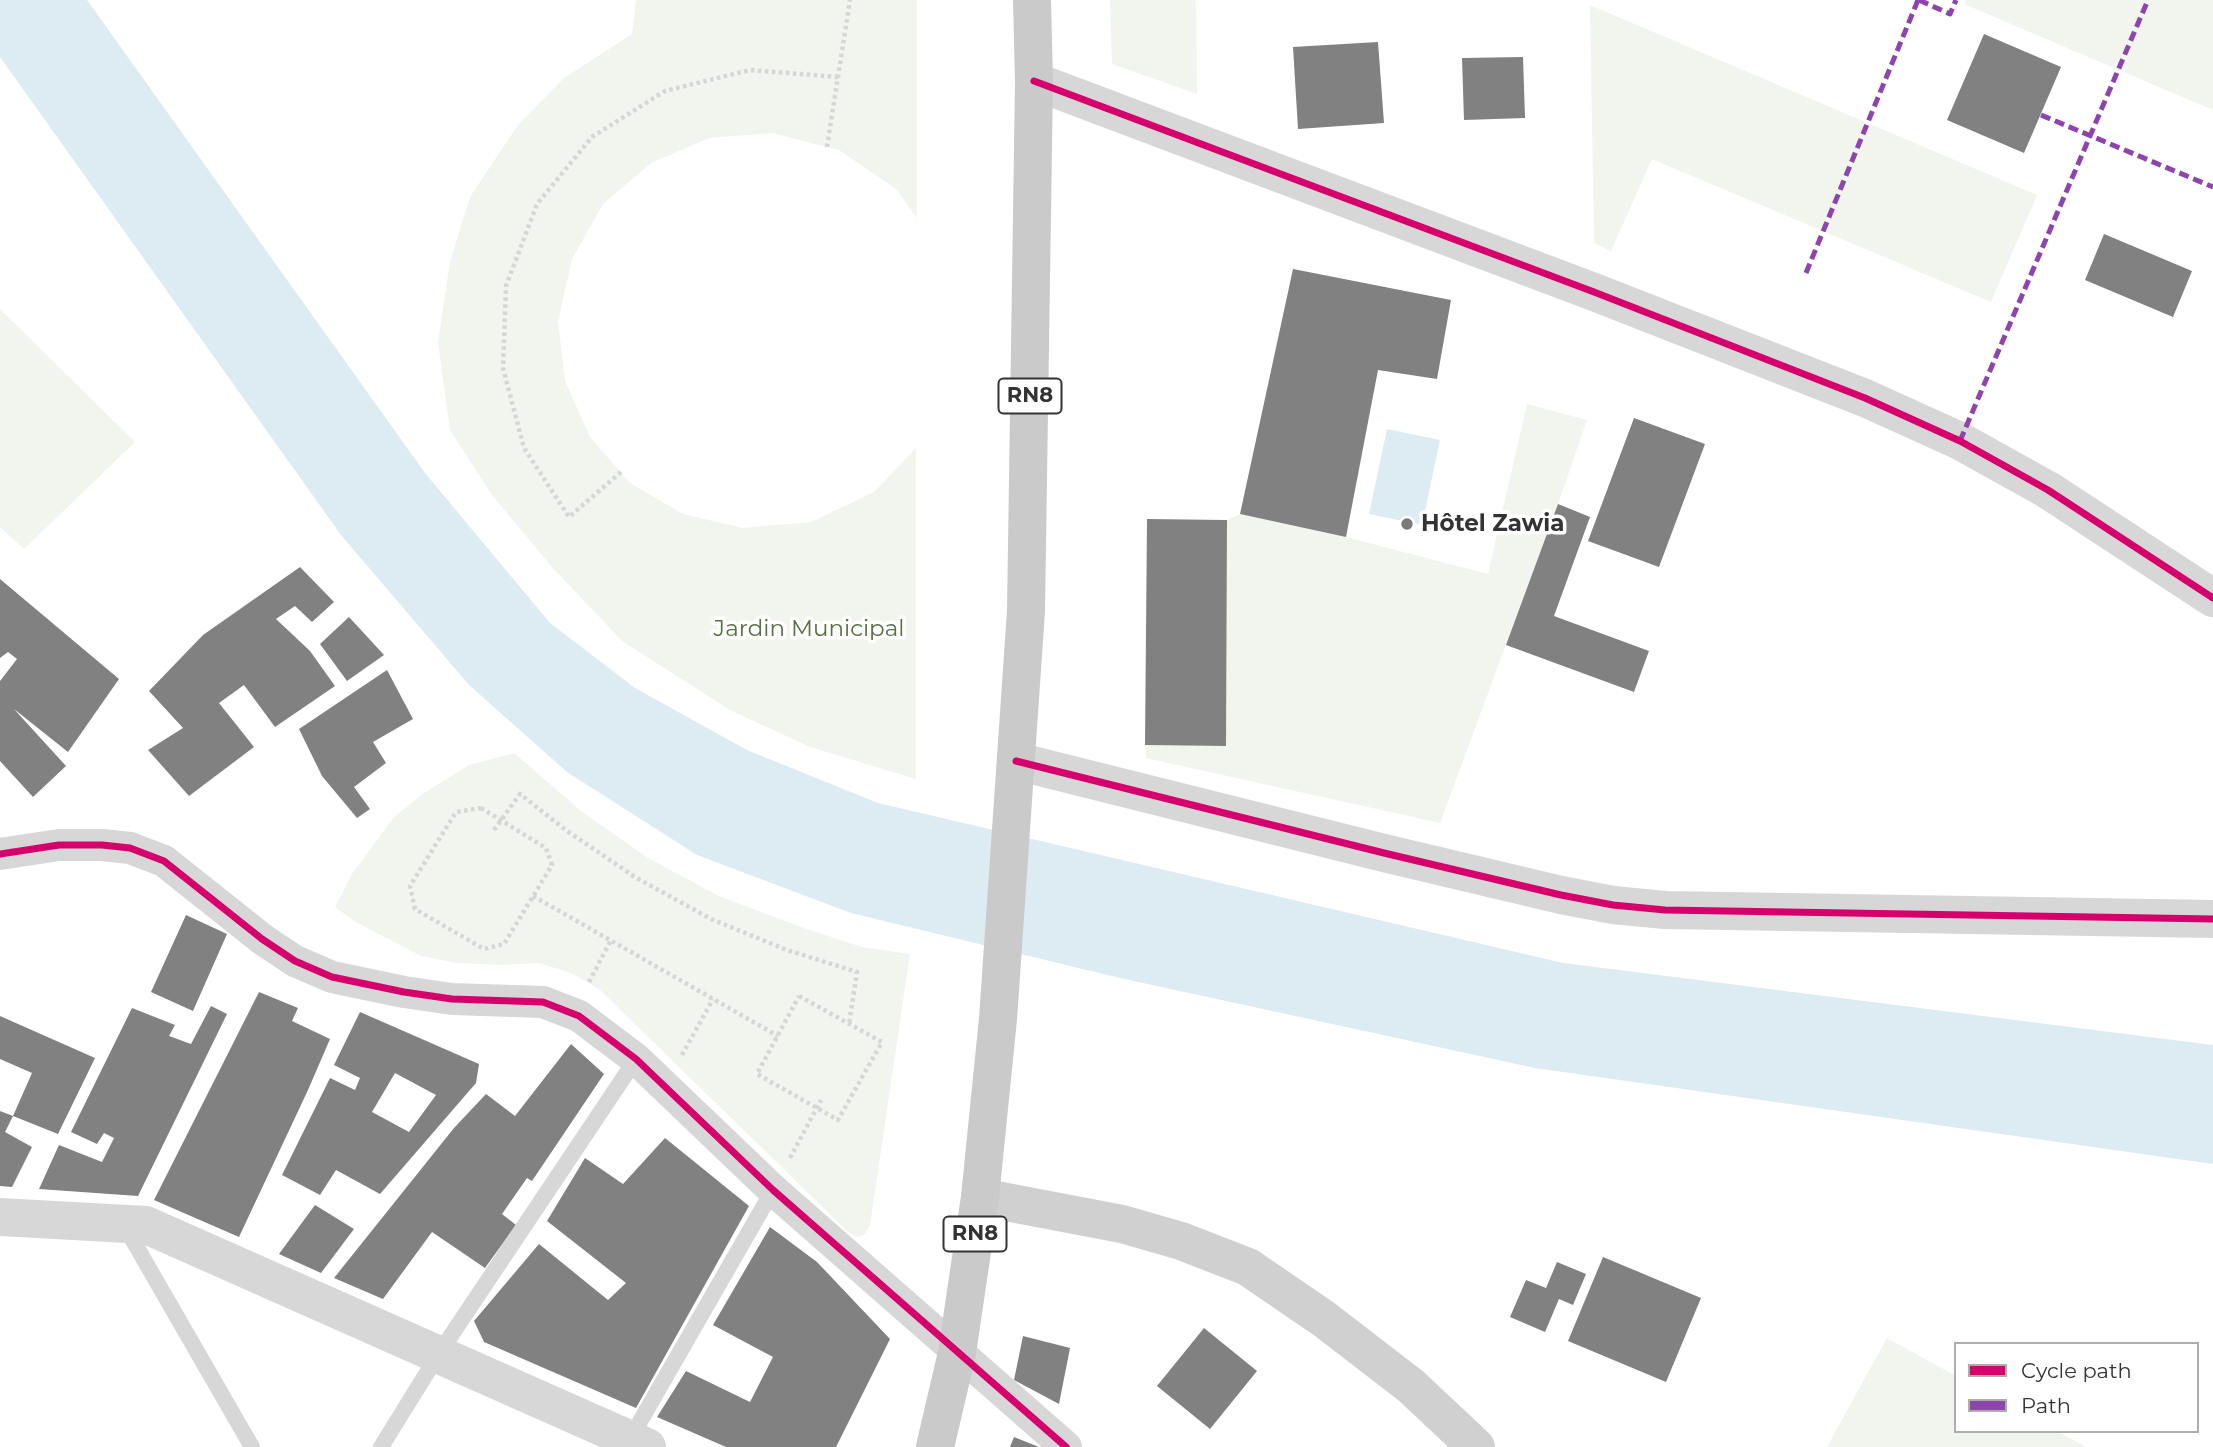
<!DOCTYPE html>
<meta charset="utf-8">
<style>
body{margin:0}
#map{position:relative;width:2213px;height:1447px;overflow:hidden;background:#fff;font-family:Montserrat,sans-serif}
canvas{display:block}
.legend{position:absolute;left:1954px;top:1342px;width:245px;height:91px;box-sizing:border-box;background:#fff;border:2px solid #adadad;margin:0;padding:9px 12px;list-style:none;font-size:21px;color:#333}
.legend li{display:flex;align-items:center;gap:14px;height:35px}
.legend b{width:35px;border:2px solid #adadad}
</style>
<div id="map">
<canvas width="2213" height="1447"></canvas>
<ul class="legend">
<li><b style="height:9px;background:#d6006c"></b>Cycle path</li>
<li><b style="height:9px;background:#8e44ad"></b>Path</li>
</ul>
</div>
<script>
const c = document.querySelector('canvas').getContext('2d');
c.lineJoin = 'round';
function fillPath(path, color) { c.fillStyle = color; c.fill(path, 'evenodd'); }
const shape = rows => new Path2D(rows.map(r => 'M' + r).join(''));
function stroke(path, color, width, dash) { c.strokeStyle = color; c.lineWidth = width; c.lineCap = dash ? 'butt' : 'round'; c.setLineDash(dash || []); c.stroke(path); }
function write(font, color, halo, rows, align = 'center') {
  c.font = font + ' Montserrat,sans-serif'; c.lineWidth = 7; c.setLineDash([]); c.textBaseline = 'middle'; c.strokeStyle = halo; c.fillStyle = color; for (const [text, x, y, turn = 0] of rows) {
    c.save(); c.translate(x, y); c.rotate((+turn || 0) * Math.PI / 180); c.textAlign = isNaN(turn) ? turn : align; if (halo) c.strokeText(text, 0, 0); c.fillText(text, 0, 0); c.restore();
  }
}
fillPath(shape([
 [636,0,917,0,917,218,896,189,839,150,772,133,709,138,651,163,603,204,572,259,558,321,565,381,590,437,630,483,683,514,743,528,811,522,874,492,916,448,916,779,810,747,730,710,622,641,552,567,492,495,450,430,438,342,450,262,470,197,518,125,564,78,632,34],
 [1110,0,1196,0,1197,94,1112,64],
 [1966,0,2213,0,2213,110,1964,4],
 [1590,5,2037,195,1991,302,1652,159,1611,251,1594,243],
 [0,309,135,442,24,549,0,527],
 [1527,404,1587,420,1558,504,1440,823,1146,758,1145,745,1226,746,1227,520,1240,514,1346,537,1488,574],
 [514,753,581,811,648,858,719,896,798,926,862,947,910,954,870,1225,865,1234,858,1237,847,1231,599,989,571,973,539,963,502,965,457,963,421,956,354,921,335,907,352,874,394,817,424,793,469,765],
 [1887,1338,1956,1376,1956,1431,2057,1431,2086,1447,1827,1447]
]), '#f1f5ed');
fillPath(shape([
 [0,0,87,0,425,473,550,623,635,688,747,750,878,803,1563,963,2213,1045,2213,1164,1535,1068,1120,978,851,913,697,855,567,772,469,685,341,535,0,57],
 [1387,429,1440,440,1422,525,1369,514]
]), '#ddebf3');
fillPath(shape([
 [1984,34,2061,67,2024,153,1947,120],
 [1378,42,1384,123,1298,129,1293,47],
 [1523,57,1525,118,1464,120,1462,58],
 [2104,234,2192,271,2173,317,2085,280],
 [1293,269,1451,300,1437,379,1378,370,1346,537,1240,514],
 [1634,418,1705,444,1659,567,1588,541],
 [1558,504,1590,517,1554,616,1649,651,1634,692,1506,645],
 [1147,519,1227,520,1226,746,1145,745],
 [300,567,334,602,312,622,295,606,276,619,310,651,335,686,275,727,244,685,219,703,254,747,189,796,148,750,183,728,149,691,203,635],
 [0,579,119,679,68,752,14,709,66,766,33,797,0,761,0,681,17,659,8,652,0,658],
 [349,617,384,655,347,681,320,644],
 [387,670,413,719,373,742,386,763,354,787,370,809,357,818,322,776,299,729],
 [186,915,227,934,193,1011,151,992],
 [259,992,298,1008,292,1021,330,1039,308,1090,239,1237,154,1200],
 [211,1006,227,1014,138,1196,39,1189,59,1145,102,1162,114,1138,104,1133,97,1144,71,1132,132,1008,175,1025,169,1036,191,1044],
 [360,1012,479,1064,476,1083,380,1194,336,1170,320,1195,282,1175,330,1078,355,1090,360,1078,334,1065],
 [395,1073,436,1095,409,1132,372,1112],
 [0,1016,95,1058,58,1134,13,1116,32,1073,0,1059],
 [571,1044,604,1074,532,1181,527,1178,502,1214,516,1225,485,1268,432,1232,383,1299,334,1278,454,1128,486,1094,515,1116],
 [0,1111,13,1116,5,1132,32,1147,12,1187,0,1186],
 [665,1138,749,1206,636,1408,484,1342,474,1321,539,1244,608,1300,626,1283,547,1221,585,1158,623,1184],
 [315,1205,354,1229,321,1273,279,1254],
 [770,1227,817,1262,890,1339,836,1447,726,1447,657,1417,686,1371,750,1402,773,1357,713,1325],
 [1603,1257,1701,1298,1666,1382,1568,1341],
 [1557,1262,1586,1274,1573,1305,1559,1299,1545,1332,1510,1317,1526,1280,1546,1288],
 [1204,1328,1257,1371,1210,1429,1157,1386],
 [1023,1336,1070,1348,1059,1404,1014,1380],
 [1014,1437,1039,1447,1010,1447]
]), '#818181');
stroke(shape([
 [827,147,850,0],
 [621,472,569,517,524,448,503,368,506,286,537,204,592,137,665,91,750,70,838,77],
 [481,808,546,848,552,865,504,944,484,949,415,909,410,886,456,812,481,808],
 [494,830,520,794,567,831,635,877,711,919,787,950,857,972,849,1024],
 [533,896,778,1036],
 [589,982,611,940],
 [799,996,882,1042,838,1120,757,1074,799,996],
 [682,1055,713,999],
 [790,1158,821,1100]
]), '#d6d6d6', 4.5, [3.5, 3.5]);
stroke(shape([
 [124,1225,252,1447],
 [630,1439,773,1190],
 [381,1447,438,1355,636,1059]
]), '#d7d7d7', 16);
stroke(shape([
 [0,854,59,845,102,845,130,848,164,861,262,939,295,961,332,977,404,992,452,999,543,1002,579,1016,636,1059,773,1190,1066,1447]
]), '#d7d7d7', 32);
stroke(shape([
 [1034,81,1594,292,1865,398,1960,441,2048,490,2213,598],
 [1016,761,1384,853,1561,895,1613,905,1665,910,2213,919],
 [0,1217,146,1225,647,1447]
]), '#d7d7d7', 38);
stroke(shape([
 [980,1197,1122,1224,1181,1241,1248,1267,1324,1319,1411,1386,1476,1447]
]), '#d0d0d0', 38);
stroke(shape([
 [935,1447,957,1353,980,1197,998,1019,1026,611,1034,81,1032,0]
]), '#cacaca', 38);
stroke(shape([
 [1919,0,1950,14,1956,0],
 [2041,115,2213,187],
 [1806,273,1918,0],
 [1960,441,2148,0]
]), '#8e44ad', 5, [10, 5]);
stroke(shape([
 [1034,81,1594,292,1865,398,1960,441,2048,490,2213,598],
 [1016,761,1384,853,1561,895,1613,905,1665,910,2213,919],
 [0,854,59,845,102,845,130,848,164,861,262,939,295,961,332,977,404,992,452,999,543,1002,579,1016,636,1059,773,1190,1066,1447]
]), '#d6006c', 7);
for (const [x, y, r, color] of [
 [1407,524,7,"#7a7a7a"]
]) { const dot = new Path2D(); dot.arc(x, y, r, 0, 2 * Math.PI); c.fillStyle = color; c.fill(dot); stroke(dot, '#fff', 2.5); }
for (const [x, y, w] of [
 [1030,396,63],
 [975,1234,63]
]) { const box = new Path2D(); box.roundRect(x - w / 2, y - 17.5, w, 35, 5); c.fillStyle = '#fff'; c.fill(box); stroke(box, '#333', 2); }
write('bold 21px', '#333', null, [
 ["RN8",1030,396],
 ["RN8",975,1234]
]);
write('bold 23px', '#333', '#fff', [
 ["Hôtel Zawia",1421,524]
], 'left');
write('23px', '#56703f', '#fff', [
 ["Jardin Municipal",809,629]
]);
</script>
